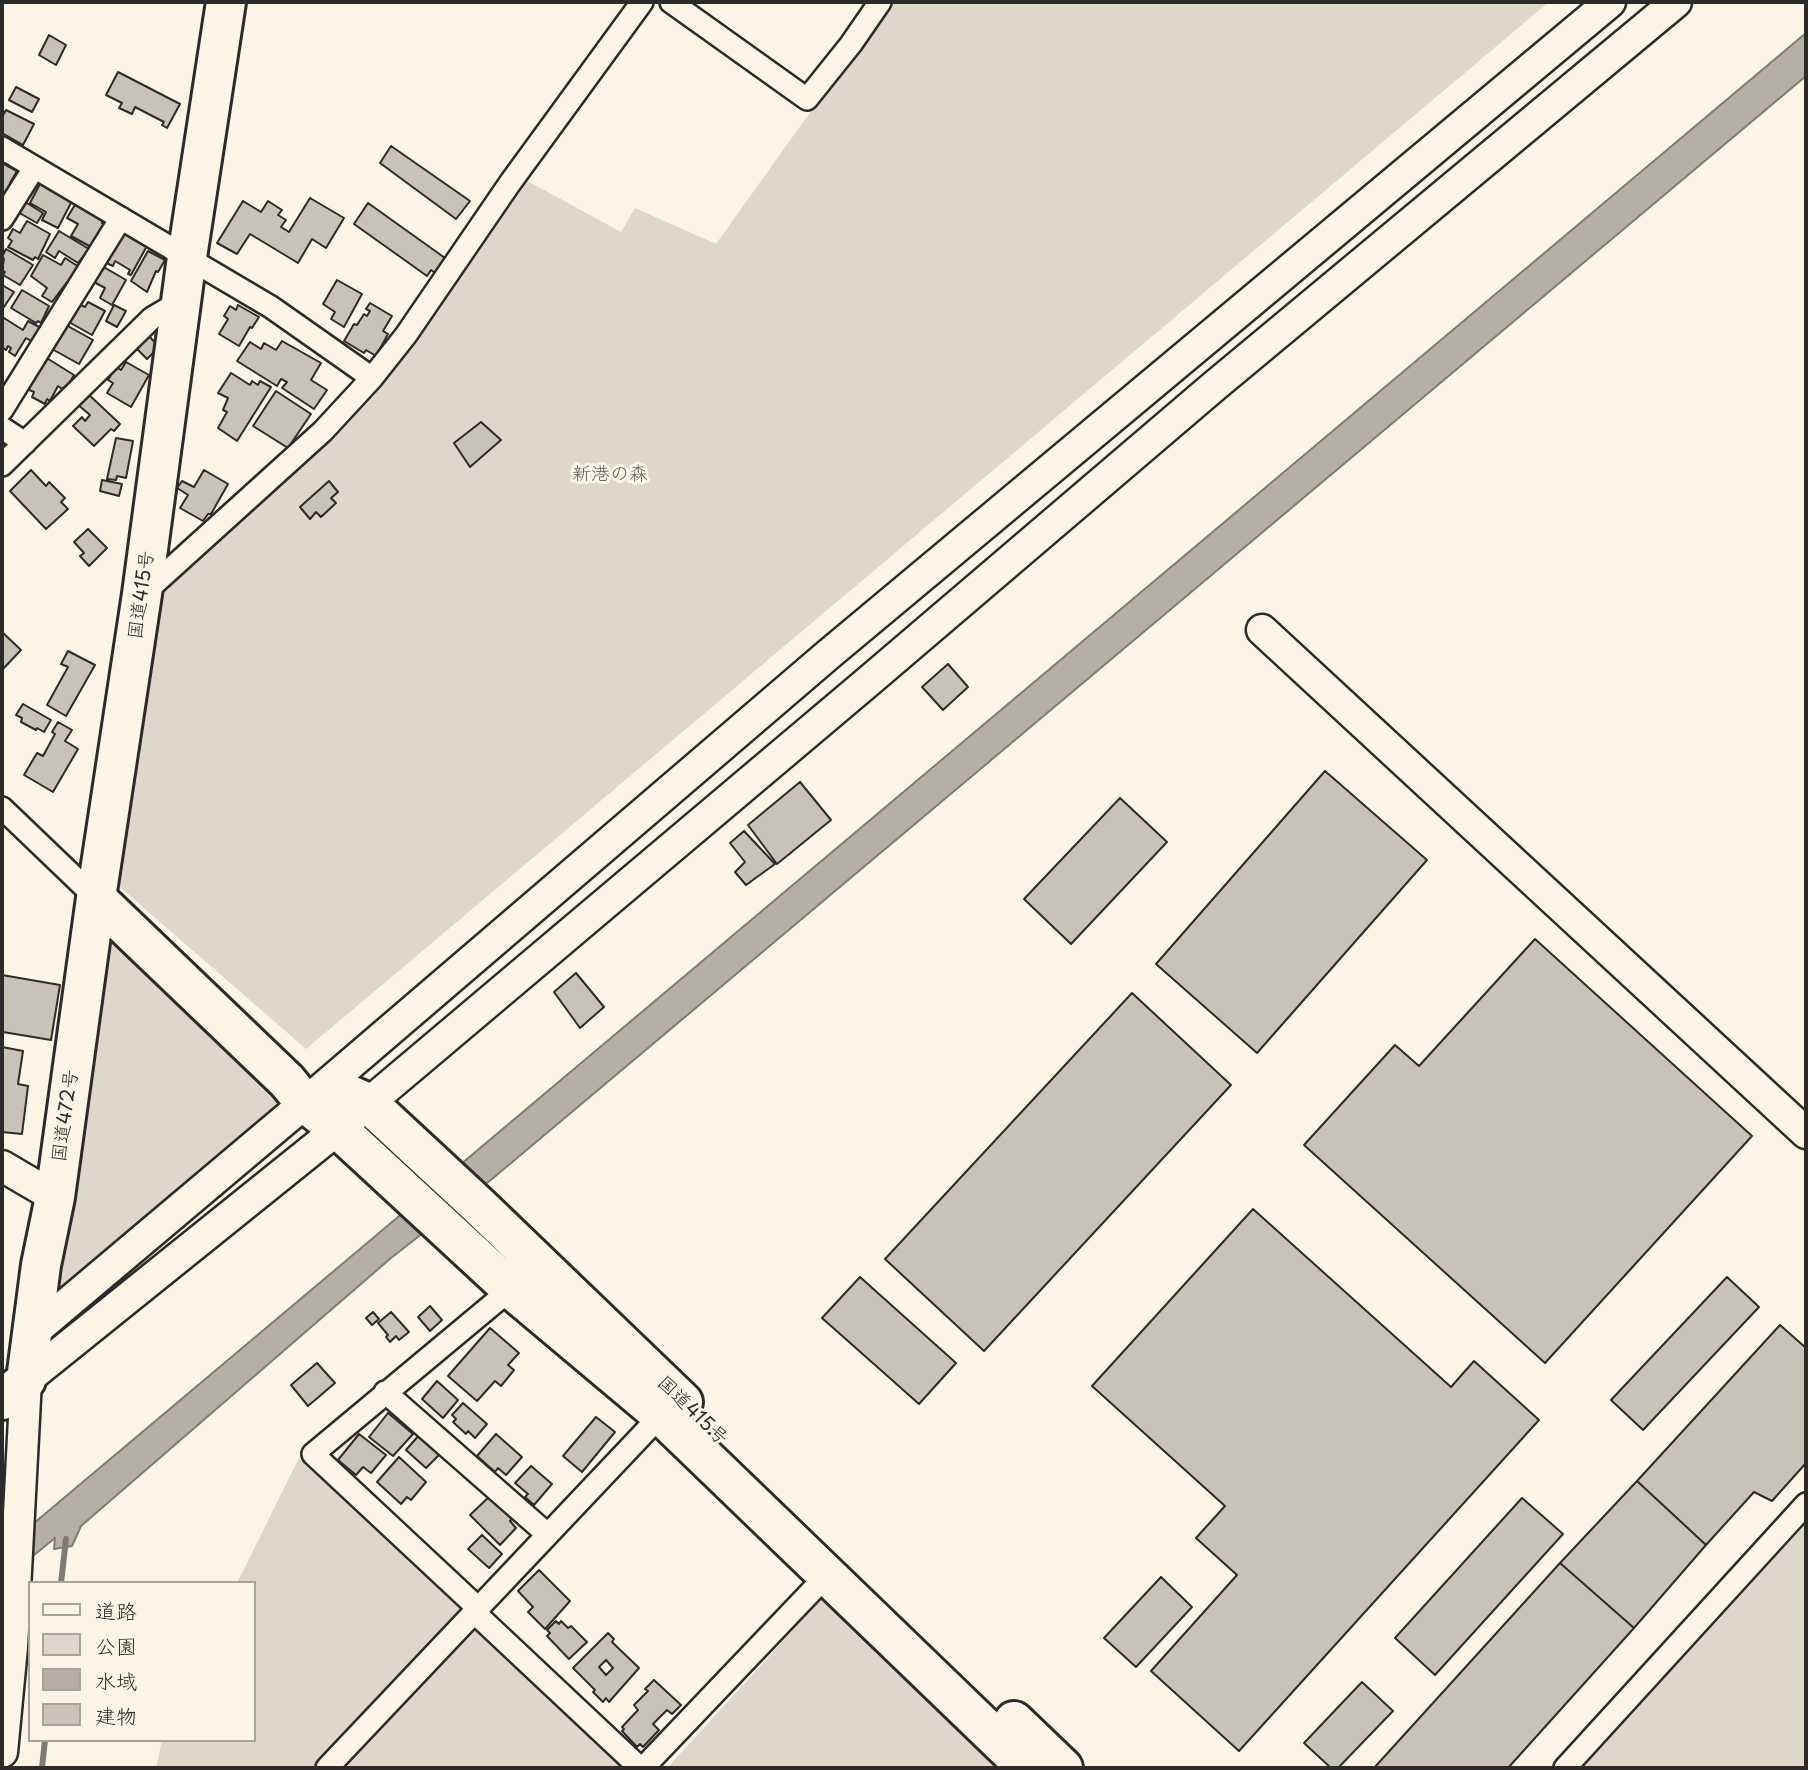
<!DOCTYPE html>
<meta charset="utf-8">
<style>
body{margin:0}
#map{position:relative;width:1808px;height:1770px;overflow:hidden;background:#fcf5e5;font-family:"Playpen Sans","Klee One",sans-serif}
canvas{display:block}
.frame{position:absolute;inset:0;border:4px solid #2b2b2b;pointer-events:none}
.legend{position:absolute;left:28px;top:1581px;width:228px;height:161px;box-sizing:border-box;background:#fcf5e5;border:2px solid #a8a49b;margin:0;padding:9px 12px;list-style:none;font-size:21px;color:#2b2b2b}
.legend li{display:flex;align-items:center;gap:14px;height:35px}
.legend b{width:35px;border:2px solid #a8a49b}
</style>
<div id="map">
<canvas width="1808" height="1770"></canvas>
<div class="frame"></div>
<ul class="legend">
<li><b style="height:9px;background:#fcf5e5"></b>道路</li>
<li><b style="height:19px;background:#ded8ca"></b>公園</li>
<li><b style="height:19px;background:#b4b0a5"></b>水域</li>
<li><b style="height:19px;background:#c8c3b7"></b>建物</li>
</ul>
</div>
<script>
const c = document.querySelector('canvas').getContext('2d');
c.lineJoin = 'round';
function fillPath(path, color) { c.fillStyle = color; c.fill(path, 'evenodd'); }
const shape = rows => new Path2D(rows.map(r => 'M' + r).join(''));
function stroke(path, color, width, dash) { c.strokeStyle = color; c.lineWidth = width; c.lineCap = dash ? 'butt' : 'round'; c.setLineDash(dash || []); c.stroke(path); }
function write(font, color, halo, rows, align = 'center') {
  c.font = font + ' "Playpen Sans","Klee One",sans-serif'; c.lineWidth = 6; c.setLineDash([]); c.textBaseline = 'middle'; c.strokeStyle = halo; c.fillStyle = color; for (const [text, x, y, turn = 0] of rows) {
    c.save(); c.translate(x, y); c.rotate((+turn || 0) * Math.PI / 180); c.textAlign = isNaN(turn) ? turn : align; if (halo) c.strokeText(text, 0, 0); c.fillText(text, 0, 0); c.restore();
  }
}
fillPath(shape([
 [889,2,1549,2,306,1049,106,875,152,589,335,436,432,309,524,179,621,232,635,208,716,244],
 [108,933,295,1101,35,1320],
 [299,1458,380,1532,628,1768,156,1768,162,1740,254,1740,254,1583,237,1583],
 [1806,1513,1806,1768,1580,1768],
 [826,1594,1012,1768,667,1768]
]), '#ded8ca');
const water = shape([
 [1806,33,1806,76,492,1179,391,1258,81,1526,72,1546,54,1549,55,1538,2,1581,2,1550,1806,33]
]);
fillPath(water, '#b4b0a5');
stroke(water, '#7d7b74', 2);
stroke(shape([
 [61,1583,66,1539],
 [42,1768,45,1740]
]), '#7d7b74', 6);
const building = shape([
 [49,35,66,45,56,65,39,55,49,35],
 [118,72,180,104,167,128,162,125,164,122,135,107,132,114,119,108,122,103,106,95,118,72],
 [16,87,39,99,32,112,9,100,16,87],
 [6,110,34,124,23,145,2,133,2,117,6,110],
 [391,146,470,201,456,219,380,163,391,146],
 [2,163,17,171,10,183,14,185,6,198,2,196,2,163],
 [41,182,73,199,58,228,42,220,46,212,30,203,41,182],
 [310,198,344,218,326,248,312,239,298,263,250,234,237,254,217,243,243,201,261,212,268,201,282,210,278,215,286,220,281,227,289,232,310,198],
 [22,200,43,213,37,223,16,211,22,200],
 [76,203,104,219,102,223,104,224,91,247,71,236,78,224,67,218,76,203],
 [368,203,445,258,435,273,431,270,427,276,354,224,368,203],
 [27,221,50,234,38,259,35,257,33,260,8,247,12,241,8,238,13,229,20,233,27,221],
 [59,231,89,249,78,263,59,251,55,258,46,252,59,231],
 [126,232,148,244,131,275,128,274,130,270,115,261,113,266,104,262,119,235,126,232],
 [6,249,33,265,20,285,3,275,5,272,2,270,4,259,2,257,6,249],
 [148,251,165,260,158,272,156,271,147,292,131,281,148,251],
 [43,255,61,265,65,258,79,267,69,284,67,282,52,302,42,296,47,288,31,276,43,255],
 [102,266,126,280,112,305,100,298,105,288,92,281,102,266],
 [337,280,362,294,344,327,331,319,335,312,323,304,337,280],
 [2,285,14,292,4,307,2,305,2,285],
 [22,290,49,306,41,323,38,321,36,323,11,308,22,290],
 [88,302,105,311,92,335,67,321,79,304,85,307,88,302],
 [370,303,392,316,383,331,388,334,376,356,366,350,364,353,344,341,354,324,357,325,364,314,367,316,370,311,366,309,370,303],
 [114,305,126,311,117,327,106,321,114,305],
 [238,305,259,317,252,328,250,327,239,346,219,334,228,319,224,316,230,306,236,310,238,305],
 [4,318,23,330,28,321,41,328,33,342,26,338,15,356,9,352,11,348,8,346,6,350,2,347,2,322,4,318],
 [66,325,93,340,79,364,52,349,66,325],
 [148,335,159,347,147,359,135,347,148,335],
 [282,341,321,363,311,380,327,390,314,409,282,388,287,382,281,379,277,386,237,361,250,342,261,349,264,343,276,350,282,341],
 [45,357,74,375,70,382,62,389,58,386,50,401,47,399,45,404,32,397,34,392,25,388,45,357],
 [126,362,149,375,131,407,107,393,113,383,108,380,116,367,121,370,126,362],
 [231,373,250,385,252,381,258,385,260,381,271,387,237,441,218,428,227,412,223,410,228,398,218,393,231,373],
 [276,391,311,414,288,448,253,426,276,391],
 [87,393,120,424,114,431,111,429,94,446,73,426,82,417,85,421,90,415,77,404,87,393],
 [481,422,501,440,470,467,454,443,481,422],
 [116,438,133,441,126,478,117,476,116,480,107,479,116,438],
 [31,470,46,486,49,482,65,498,61,502,68,509,46,529,10,491,31,470],
 [204,470,228,484,211,514,208,514,203,521,180,508,188,495,177,488,182,481,194,487,204,470],
 [102,480,122,484,119,496,100,491,102,480],
 [329,481,338,492,331,498,336,503,321,517,316,512,310,519,300,507,329,481],
 [88,529,107,548,89,566,80,556,84,553,74,542,88,529],
 [2,632,21,650,2,670,2,632],
 [68,651,95,665,66,716,47,705,68,667,61,664,68,651],
 [948,664,968,687,943,710,922,687,948,664],
 [23,704,51,720,44,732,37,728,36,730,21,722,22,718,16,715,23,704],
 [58,722,72,730,65,741,78,749,53,792,24,775,37,753,43,756,55,734,52,732,58,722],
 [1325,771,1427,860,1257,1053,1156,964,1325,771],
 [800,782,831,820,777,864,748,825,800,782],
 [1120,798,1167,842,1071,944,1024,899,1120,798],
 [744,831,775,864,746,885,735,872,745,862,730,843,744,831],
 [1535,939,1752,1136,1545,1363,1304,1145,1395,1045,1419,1066,1535,939],
 [576,973,604,1007,580,1028,554,992,576,973],
 [2,975,60,985,51,1040,3,1032,2,1040,2,975],
 [1132,993,1231,1085,984,1351,885,1259,1132,993],
 [2,1047,23,1051,18,1084,28,1086,22,1134,2,1132,2,1047],
 [1253,1209,1451,1387,1474,1361,1539,1420,1239,1751,1151,1671,1237,1575,1196,1538,1225,1506,1092,1386,1253,1209],
 [860,1277,956,1363,919,1404,822,1318,860,1277],
 [1727,1277,1759,1307,1643,1430,1611,1400,1727,1277],
 [430,1306,442,1320,430,1331,418,1317,430,1306],
 [373,1312,379,1319,372,1325,366,1318,373,1312],
 [391,1312,409,1332,399,1340,396,1336,390,1342,386,1337,388,1335,378,1323,391,1312],
 [1780,1325,1806,1348,1806,1463,1772,1501,1754,1492,1706,1545,1637,1481,1780,1325],
 [490,1328,519,1353,508,1365,514,1370,501,1386,495,1381,477,1401,448,1376,490,1328],
 [317,1363,335,1383,308,1406,291,1385,317,1363],
 [437,1381,458,1400,443,1418,422,1399,437,1381],
 [463,1403,487,1424,475,1438,468,1431,466,1434,453,1422,456,1419,452,1415,463,1403],
 [388,1413,413,1434,393,1456,369,1437,388,1413],
 [596,1417,615,1432,582,1472,563,1456,596,1417],
 [359,1434,386,1455,371,1473,363,1467,356,1475,338,1460,359,1434],
 [420,1434,441,1453,426,1468,406,1450,420,1434],
 [496,1434,522,1457,506,1475,498,1468,495,1472,477,1456,496,1434],
 [399,1457,426,1482,411,1500,407,1497,401,1504,377,1482,399,1457],
 [531,1466,552,1484,534,1505,525,1497,528,1494,515,1483,531,1466],
 [1637,1481,1706,1545,1634,1628,1560,1563,1637,1481],
 [490,1496,513,1518,510,1521,516,1528,500,1545,470,1515,490,1496],
 [1522,1498,1563,1534,1435,1675,1395,1638,1522,1498],
 [482,1535,502,1554,489,1568,468,1549,482,1535],
 [1560,1563,1634,1628,1508,1768,1374,1768,1560,1563],
 [539,1570,570,1601,545,1629,528,1612,533,1607,518,1591,539,1570],
 [1161,1577,1192,1607,1136,1667,1104,1638,1161,1577],
 [556,1621,559,1624,561,1621,568,1628,571,1626,587,1642,569,1659,547,1636,550,1633,547,1630,556,1621],
 [608,1633,614,1639,612,1642,639,1668,609,1702,606,1698,603,1702,593,1692,595,1690,573,1668,608,1633],
 [606,1660,613,1668,606,1675,599,1667,606,1660],
 [654,1680,681,1705,672,1714,667,1710,653,1724,659,1730,643,1747,640,1744,637,1747,622,1731,624,1729,622,1727,638,1710,634,1705,648,1691,645,1689,654,1680],
 [1362,1682,1393,1711,1338,1768,1331,1768,1304,1743,1362,1682]
]);
fillPath(building, '#c8c3b7');
stroke(building, '#2b2b2b', 2);
const street = shape([
 [671,2,807,99,851,44,880,2],
 [2,148,271,307,372,378],
 [2,219,34,168],
 [2,410,121,218],
 [2,428,25,443],
 [2,465,152,318,181,301],
 [144,593,323,431,372,378,406,335,510,183,642,2],
 [2,808,96,898],
 [385,1392,547,1534],
 [479,1609,313,1454,511,1289],
 [475,1613,640,1768],
 [327,1768,661,1415],
 [643,1768,827,1575],
 [1565,1768,1806,1504]
]);
const secondary = shape([
 [1262,630,1806,1133],
 [2,1166,55,1197],
 [31,1334,305,1103,829,654,1610,2],
 [2,1752,12,1647,26,1380,338,1129,870,680,1212,388,1676,2]
]);
const highway = shape([
 [96,898,287,1081,305,1103,338,1129,511,1289,661,1415,1027,1768],
 [305,1103,343,1092,368,1103,479,1206,683,1402],
 [2,1400,26,1380,41,1265,55,1197,96,898,142,594,187,257,226,2],
 [1014,1721,1063,1768]
]);
stroke(street, '#2b2b2b', 26);
stroke(secondary, '#2b2b2b', 35);
stroke(highway, '#2b2b2b', 44);
stroke(street, '#fcf5e5', 21);
stroke(secondary, '#fcf5e5', 30);
stroke(highway, '#fcf5e5', 38);
write('19px', '#585653', '#fcf5e5', [
 ["新港の森",610,475]
]);
write('19px', '#2b2b2b', '#fcf5e5', [
 ["国道415号",142,595,-82],
 ["国道472号",66,1116,-82],
 ["国道415号",692,1411,44]
]);
</script>
